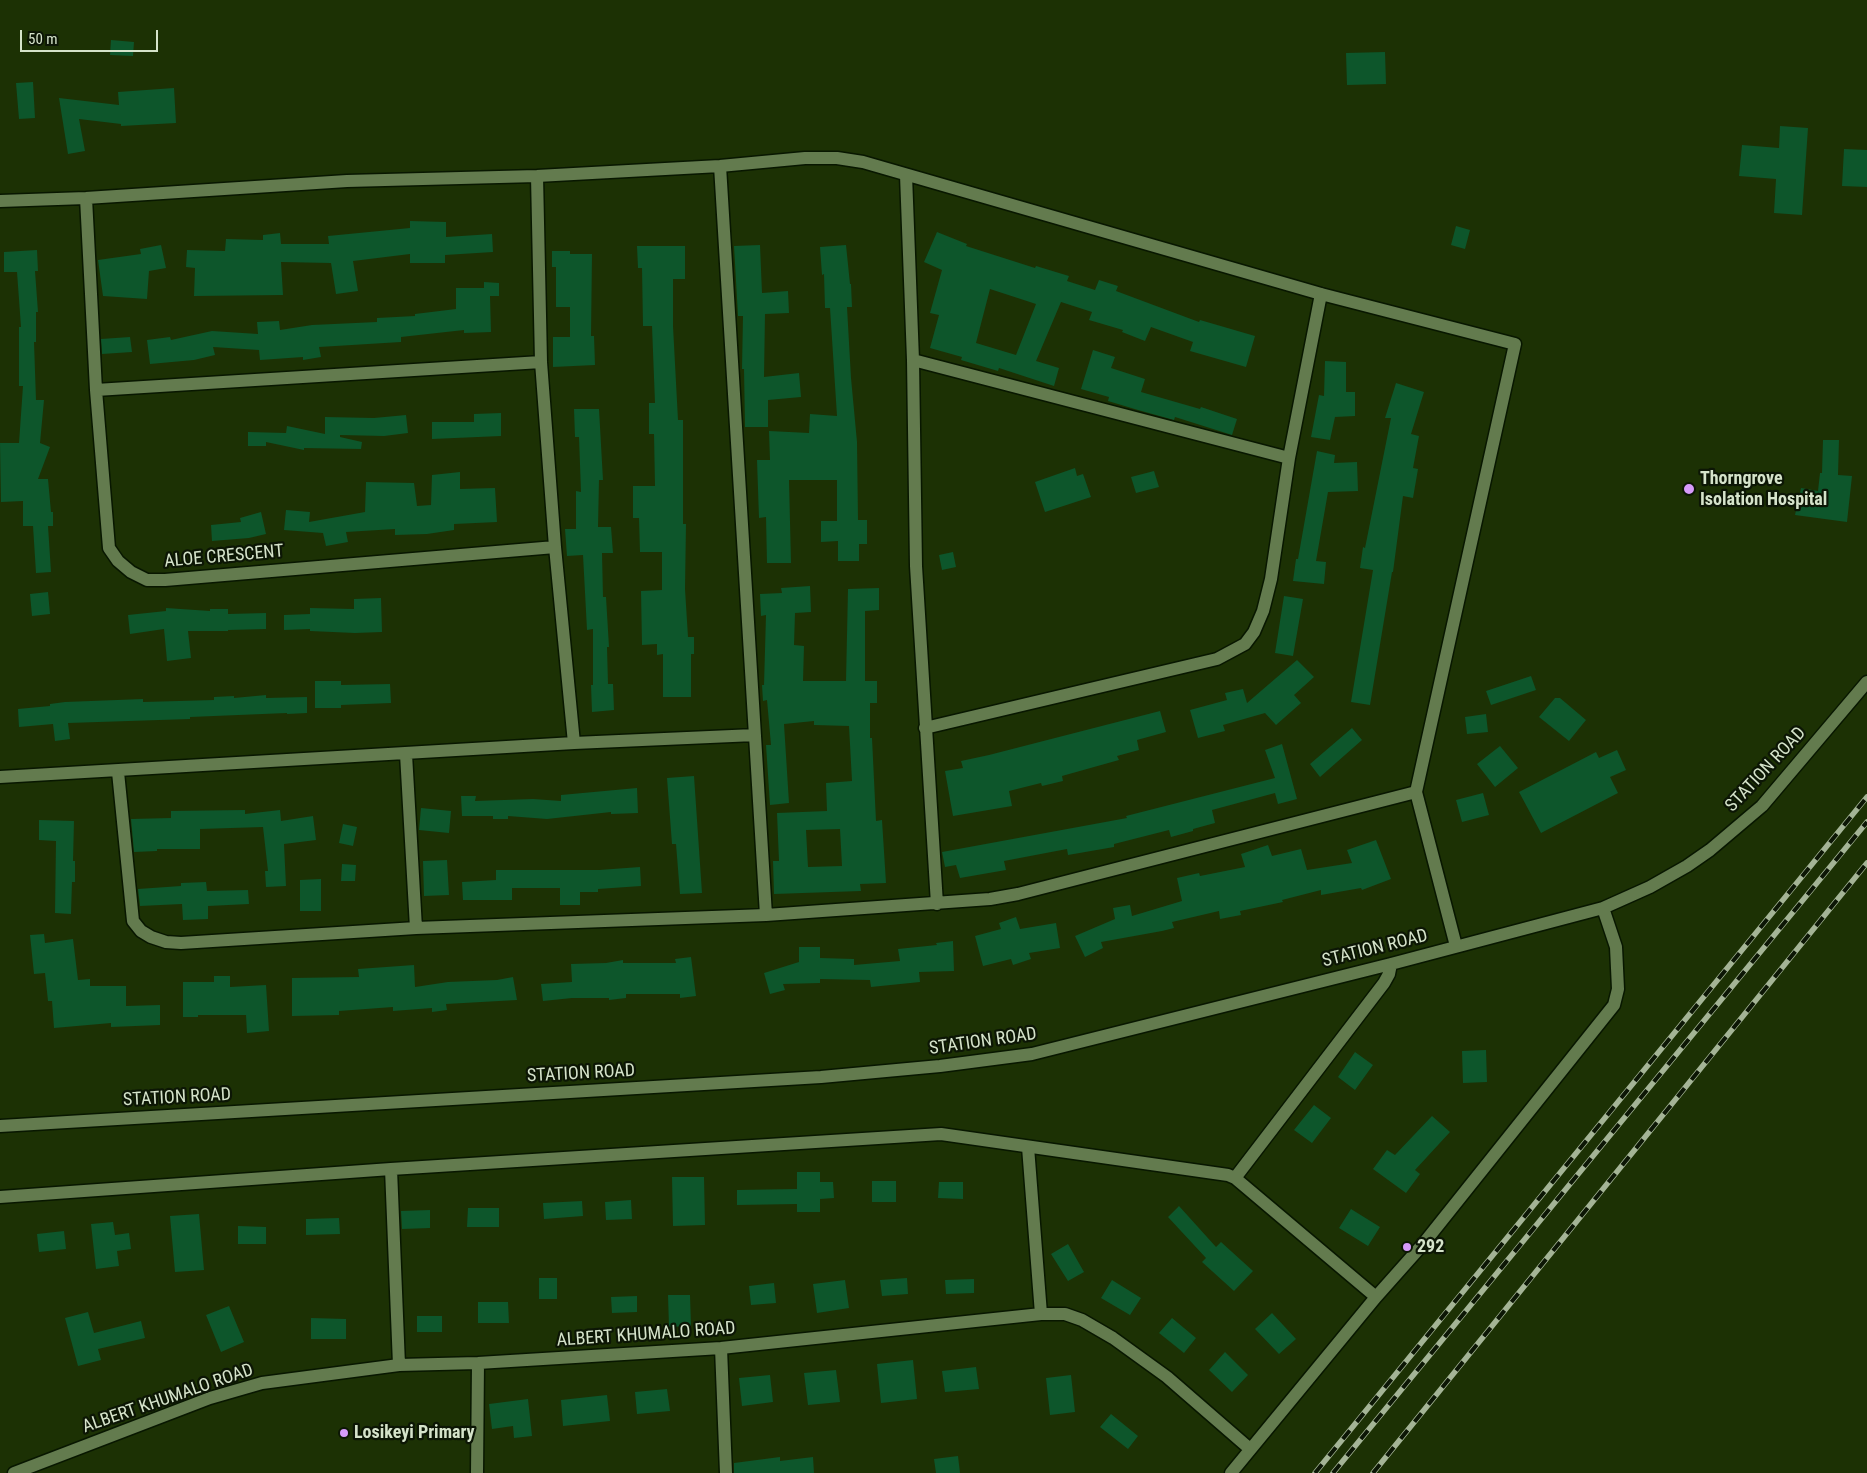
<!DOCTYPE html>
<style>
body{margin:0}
#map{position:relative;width:1867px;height:1473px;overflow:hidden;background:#1c3104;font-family:"Roboto Condensed",sans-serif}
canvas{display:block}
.scale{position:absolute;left:20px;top:30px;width:138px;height:22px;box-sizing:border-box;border:2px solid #d5e3ca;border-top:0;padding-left:6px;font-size:15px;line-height:18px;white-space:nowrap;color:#d5e3ca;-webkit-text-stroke:4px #0c1605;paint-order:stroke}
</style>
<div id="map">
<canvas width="1867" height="1473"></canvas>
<div class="scale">50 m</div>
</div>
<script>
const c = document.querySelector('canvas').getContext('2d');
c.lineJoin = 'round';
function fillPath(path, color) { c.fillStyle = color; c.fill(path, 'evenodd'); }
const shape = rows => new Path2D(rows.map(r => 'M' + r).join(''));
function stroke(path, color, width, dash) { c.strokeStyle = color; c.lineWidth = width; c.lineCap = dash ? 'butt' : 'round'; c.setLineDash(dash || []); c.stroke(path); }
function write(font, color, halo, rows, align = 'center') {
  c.font = font + ' "Roboto Condensed",sans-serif'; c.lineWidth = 4.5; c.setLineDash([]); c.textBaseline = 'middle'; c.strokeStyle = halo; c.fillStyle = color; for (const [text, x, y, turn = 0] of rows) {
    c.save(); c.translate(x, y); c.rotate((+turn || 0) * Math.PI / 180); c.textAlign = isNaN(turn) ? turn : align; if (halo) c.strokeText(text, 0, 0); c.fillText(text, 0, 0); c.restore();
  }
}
fillPath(shape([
 [111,40,134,42,133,56,110,55],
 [1385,52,1386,84,1347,85,1346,53],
 [33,82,35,118,19,119,16,83],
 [174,88,176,123,121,126,121,124,79,119,85,151,68,154,59,98,119,105,118,92],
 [1780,126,1808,128,1802,215,1774,213,1776,179,1739,176,1742,145,1779,148],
 [1844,149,1867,150,1867,187,1842,186],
 [410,221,446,222,446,237,492,234,493,252,445,255,445,263,410,263,410,254,353,261,358,291,336,294,331,263,281,262,283,295,194,296,195,268,186,267,187,250,225,251,226,239,263,240,263,235,280,233,281,244,329,244,328,236,410,228],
 [1456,226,1470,230,1465,249,1451,245],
 [937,232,967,244,966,246,1035,268,1036,266,1069,276,1067,281,1095,290,1099,280,1118,286,1116,291,1199,322,1200,320,1255,336,1246,367,1190,351,1193,342,1151,327,1145,341,1122,332,1123,330,1089,320,1092,312,1061,302,1036,361,1059,368,1054,386,999,368,998,371,961,360,962,357,930,348,939,315,930,313,942,270,924,262],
 [990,289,1036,304,1016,355,976,343],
 [161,245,166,268,149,271,147,299,103,296,98,260,141,254,140,249],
 [760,245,762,293,788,291,789,313,765,314,764,377,799,373,801,397,768,400,768,427,745,427,744,369,742,369,743,316,738,316,734,246],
 [846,245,850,284,851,284,852,307,847,307,851,378,857,442,858,520,867,520,867,544,859,544,859,561,838,561,838,541,821,542,821,521,837,521,837,480,789,480,791,563,767,563,766,517,759,518,757,460,770,460,769,431,809,433,810,414,837,416,830,308,825,308,824,274,822,275,820,247],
 [637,246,685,246,685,279,673,279,673,326,678,420,683,420,683,524,686,524,685,589,688,637,694,637,694,654,691,654,691,697,663,697,663,654,657,655,657,644,642,645,641,591,662,590,662,552,640,552,639,518,633,518,633,486,655,486,654,434,649,434,649,403,655,403,652,326,643,326,642,268,638,268],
 [37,250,38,271,35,271,38,312,36,312,36,342,34,342,36,400,44,400,40,443,50,447,38,479,48,479,51,512,53,512,53,526,48,526,51,572,36,573,33,526,23,526,23,501,1,502,0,443,19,443,23,386,19,386,19,327,21,327,17,272,4,272,4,252],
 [552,251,570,251,570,254,592,254,591,336,594,336,595,365,553,367,553,337,570,337,570,307,556,307,556,267,552,267],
 [484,282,499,283,499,296,490,296,491,332,464,333,464,330,401,337,401,342,319,347,321,357,303,360,303,357,260,360,259,350,213,347,215,355,194,360,150,364,147,340,170,337,171,340,212,331,258,334,257,322,279,321,280,330,312,325,377,322,377,318,415,316,415,314,456,309,456,288,484,288],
 [130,337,132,352,102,354,101,339],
 [1093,350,1115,357,1111,368,1145,379,1141,392,1200,409,1201,407,1237,419,1232,435,1175,417,1174,420,1138,410,1108,401,1109,397,1081,389],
 [1325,361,1346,362,1346,392,1355,392,1355,416,1335,417,1330,440,1311,437,1319,395,1324,396],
 [1396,383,1424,392,1411,434,1419,436,1413,468,1418,469,1413,498,1403,496,1393,572,1392,572,1370,705,1351,702,1373,570,1360,568,1363,547,1365,548,1391,418,1385,418],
 [574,409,599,409,603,480,599,480,598,527,611,527,613,553,602,553,603,597,606,597,609,647,607,647,608,684,613,684,614,710,592,712,591,685,593,685,593,629,587,630,583,555,567,556,565,529,576,529,576,491,581,492,579,437,575,437],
 [501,413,501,436,432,439,432,422,474,422,474,414],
 [406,415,408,433,384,436,340,435,340,437,362,442,361,449,304,448,304,450,266,442,266,446,248,446,248,432,286,433,287,426,325,434,325,417,374,418],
 [1823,440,1839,440,1838,475,1852,476,1847,522,1795,515,1801,488,1818,491,1820,473,1822,473],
 [1317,451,1335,455,1334,463,1357,462,1358,491,1328,492,1316,561,1326,562,1324,584,1293,581,1296,559,1298,559],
 [1075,468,1077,476,1083,474,1091,497,1045,512,1035,482],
 [1154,471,1159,487,1136,493,1131,477],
 [460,472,460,489,495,488,497,522,454,524,454,530,427,534,395,535,395,529,346,532,348,542,326,546,323,533,284,530,286,510,310,512,309,522,365,512,366,482,414,483,417,506,431,505,432,475],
 [261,512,266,534,249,538,212,541,211,525,241,522,240,518],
 [953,552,956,567,942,570,939,555],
 [810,586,811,612,795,613,794,645,804,646,803,681,846,681,848,589,879,588,879,610,865,611,865,681,877,681,877,703,870,703,870,738,872,738,876,821,882,820,886,883,860,884,861,891,774,894,773,861,779,861,777,813,827,811,826,783,852,781,849,726,814,725,814,721,784,724,789,803,770,805,766,745,771,745,767,700,763,701,762,685,764,685,766,615,761,616,760,594,782,593,781,588],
 [840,829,842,866,808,867,806,830],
 [48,592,50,614,32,616,30,594],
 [1284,596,1303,599,1293,656,1275,653],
 [381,598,382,632,355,633,310,631,310,629,284,630,284,615,310,614,310,608,354,609,354,599],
 [166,608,210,611,210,609,228,609,228,614,266,613,266,629,228,630,228,631,188,631,191,658,167,661,164,629,130,634,128,615,166,611],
 [1297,660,1314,677,1294,695,1301,703,1276,725,1265,713,1223,725,1225,731,1198,738,1190,710,1227,700,1225,693,1243,689,1247,703],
 [1531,676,1536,690,1491,705,1486,691],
 [315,681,341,681,341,685,390,684,391,703,341,705,341,708,315,708],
 [266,695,266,698,307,697,307,713,287,714,287,713,190,717,190,719,68,723,70,739,55,741,53,724,19,727,18,709,50,706,50,704,65,702,143,699,143,702,214,700,214,697,234,696,234,698],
 [1555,698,1560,698,1586,720,1569,741,1539,717],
 [1160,711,1166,732,1137,740,1139,750,1117,756,1119,760,1062,776,1063,781,1042,786,1041,783,1009,791,1012,806,953,816,945,771,963,768,961,761,989,755],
 [1486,714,1488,732,1467,734,1465,717],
 [1352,728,1362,740,1320,777,1310,764],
 [1282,744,1297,799,1278,804,1275,793,1212,810,1215,823,1193,829,1193,831,1171,837,1169,830,1114,844,1114,847,1068,855,1067,849,1004,861,1006,870,960,878,956,865,945,867,942,852,1127,818,1126,816,1275,778,1265,750],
 [1500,746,1518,768,1495,787,1477,764],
 [1617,750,1626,770,1610,777,1618,793,1541,833,1519,792,1596,752,1599,758],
 [694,776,702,893,680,894,676,844,672,844,667,778],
 [637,788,638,813,611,814,611,812,547,819,508,816,508,819,493,819,493,816,462,816,461,796,476,796,475,801,533,799,561,801,561,795],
 [1483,793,1489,815,1462,822,1456,800],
 [421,808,451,811,449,833,419,830],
 [245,810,245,814,280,810,281,821,313,816,316,840,284,844,286,886,266,887,265,871,268,871,263,827,200,829,200,849,157,849,157,851,134,852,131,819,171,818,171,811],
 [39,820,74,821,73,861,75,861,75,882,72,882,71,914,55,913,56,841,39,840],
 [343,824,357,827,353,846,339,843],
 [1376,840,1391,879,1362,890,1361,888,1321,895,1321,890,1282,900,1283,902,1240,911,1241,915,1220,919,1219,911,1172,922,1174,928,1162,931,1101,942,1103,948,1085,957,1075,936,1115,919,1113,908,1130,905,1132,916,1182,901,1177,878,1199,873,1200,876,1245,867,1241,854,1268,845,1272,856,1301,849,1307,870,1352,863,1347,850],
 [447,860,449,895,424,896,423,861],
 [342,864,356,865,355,881,341,881],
 [640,867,641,886,598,889,598,892,580,892,580,905,560,905,560,888,512,888,512,900,463,900,462,882,496,880,496,870,599,870],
 [321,879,321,911,300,911,300,880],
 [206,882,207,891,248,890,249,904,208,906,208,919,183,920,182,904,140,906,138,889,181,886,181,883],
 [1016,917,1020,929,1056,923,1060,948,1029,953,1031,959,1013,965,1011,959,983,966,975,936,1001,929,999,923],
 [44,934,45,943,73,939,78,980,90,979,90,986,126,986,126,1006,160,1005,160,1025,111,1027,111,1023,54,1028,52,1001,48,1001,45,973,34,974,30,935],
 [953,941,954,971,919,972,920,982,871,987,870,980,820,979,820,983,783,984,785,990,770,994,764,973,799,962,799,947,820,947,820,958,854,959,854,965,900,961,898,949,937,945,936,943],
 [691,957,696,996,680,998,680,994,626,994,626,998,609,1000,609,998,572,998,543,1001,541,984,572,982,571,964,606,963,623,960,623,963,676,963,675,959],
 [414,965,415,987,448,982,497,980,513,977,517,1000,446,1004,447,1010,432,1012,432,1008,393,1011,393,1007,339,1011,339,1015,292,1016,292,978,359,977,358,969],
 [214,976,230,976,230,987,266,985,269,1031,247,1033,246,1015,198,1015,198,1017,183,1017,183,982,214,982],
 [1486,1050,1487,1082,1463,1083,1462,1051],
 [1355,1052,1373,1065,1355,1090,1338,1077],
 [1314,1105,1331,1118,1312,1143,1294,1130],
 [1432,1116,1450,1132,1415,1170,1420,1174,1406,1193,1373,1169,1387,1150,1395,1155],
 [797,1172,820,1172,820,1182,833,1182,834,1198,820,1199,820,1212,797,1212,797,1204,737,1205,737,1190,797,1189],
 [672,1177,704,1177,705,1225,673,1226],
 [872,1181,896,1181,896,1202,872,1202],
 [939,1182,963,1182,963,1199,938,1198],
 [631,1200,632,1219,606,1220,605,1202],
 [582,1201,583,1216,544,1219,543,1203],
 [1179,1206,1216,1247,1221,1242,1253,1271,1234,1291,1202,1262,1206,1258,1168,1217],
 [468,1208,499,1208,499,1227,467,1227],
 [1351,1209,1380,1227,1368,1246,1339,1228],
 [430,1210,430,1228,402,1229,401,1211],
 [199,1214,204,1270,175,1272,170,1216],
 [339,1218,340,1234,306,1235,306,1219],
 [113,1222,115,1235,129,1233,131,1249,117,1251,119,1266,96,1269,91,1224],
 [238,1226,266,1227,266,1244,238,1244],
 [64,1231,66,1249,39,1252,37,1234],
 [1068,1244,1084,1272,1068,1281,1051,1254],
 [539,1278,557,1278,557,1299,539,1299],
 [907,1278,908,1294,882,1296,880,1280],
 [974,1279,974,1293,946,1294,945,1280],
 [845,1280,849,1308,817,1313,813,1284],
 [1112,1280,1141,1298,1130,1315,1101,1298],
 [774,1283,776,1303,751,1305,749,1286],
 [668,1295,690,1295,691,1326,669,1327],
 [637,1296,637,1312,612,1313,611,1297],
 [478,1302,508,1302,509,1323,478,1323],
 [229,1306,244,1342,221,1352,206,1315],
 [88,1312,94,1333,141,1321,145,1338,98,1349,101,1360,78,1366,65,1318],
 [1272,1313,1296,1339,1279,1354,1255,1329],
 [417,1316,442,1316,442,1332,417,1332],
 [311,1318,346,1319,346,1339,311,1339],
 [1172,1318,1196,1338,1184,1353,1159,1333],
 [1225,1352,1248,1375,1232,1392,1209,1370],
 [913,1360,917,1399,881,1403,877,1364],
 [976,1367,979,1389,945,1392,942,1371],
 [836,1370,840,1402,808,1405,804,1373],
 [770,1375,773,1402,742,1406,739,1378],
 [1071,1375,1075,1412,1050,1415,1046,1378],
 [667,1389,670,1411,637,1414,635,1392],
 [607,1395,610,1421,563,1426,561,1400],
 [528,1399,532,1436,514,1438,513,1426,492,1429,489,1404],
 [1111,1414,1138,1436,1128,1449,1100,1427],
 [958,1456,960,1473,936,1473,934,1459],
 [780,1457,780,1461,813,1457,814,1473,734,1473,734,1463]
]), '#0d562b');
const minor = shape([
 [720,166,766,915],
 [906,175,913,360,916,566,937,904],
 [537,176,541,362,555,547,574,743],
 [86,198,96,390,109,548,118,561,131,572,147,580,165,580,555,547],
 [0,201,86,198,347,181,537,176,720,166,805,158,837,158,863,162,1321,294,1515,344,1416,792,1456,946],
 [913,360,1289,458],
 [96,390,541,362],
 [925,728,1217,659,1245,644,1254,632,1263,611,1271,579,1289,458,1321,294],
 [406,754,416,928],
 [118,772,133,921,141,931,151,937,166,942,181,943,416,928,766,915,990,899,1018,894,1416,792],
 [0,777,574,743,755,735],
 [0,1126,821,1077,940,1066,1032,1054,1391,964,1603,908,1650,887,1687,866,1710,850,1762,806,1867,682],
 [1028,1147,1041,1314],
 [391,1169,399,1365],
 [1235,1178,1384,983,1389,974,1391,964],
 [0,1197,391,1169,941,1134,1228,1175,1235,1178,1376,1297],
 [721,1348,726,1473],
 [14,1473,210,1398,262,1383,399,1365,478,1363,721,1348,1041,1314,1065,1314,1082,1320,1113,1338,1167,1377,1250,1449],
 [477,1473,478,1363],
 [1231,1473,1376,1297,1424,1243,1614,1005,1618,989,1616,947,1603,908]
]);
stroke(minor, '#081700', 15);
stroke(minor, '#637b4e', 12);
const rail = shape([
 [1315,1473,1867,797],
 [1333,1473,1867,822],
 [1373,1473,1867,863]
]);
stroke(rail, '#a4b496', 5.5);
stroke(rail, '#0c1605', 4, [11]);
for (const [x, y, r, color] of [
 [1689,489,6,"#d69bfa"],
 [1407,1247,5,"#d69bfa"],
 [344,1433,5,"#d69bfa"]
]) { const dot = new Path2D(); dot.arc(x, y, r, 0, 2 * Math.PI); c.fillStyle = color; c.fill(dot); stroke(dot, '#0c1605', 2); }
write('bold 18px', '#d5e3ca', '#0c1605', [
 ["Thorngrove",1700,479],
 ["Isolation Hospital",1700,500],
 ["292",1417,1247],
 ["Losikeyi Primary",354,1433]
], 'left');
write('18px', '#d5e3ca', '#0c1605', [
 ["ALOE CRESCENT",224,557,-5],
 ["STATION ROAD",1766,770,-47],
 ["STATION ROAD",1375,949,-14],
 ["STATION ROAD",983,1042,-8],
 ["STATION ROAD",581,1074,-3],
 ["STATION ROAD",177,1098,-3],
 ["ALBERT KHUMALO ROAD",646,1335,-4],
 ["ALBERT KHUMALO ROAD",168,1399,-19]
]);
</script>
